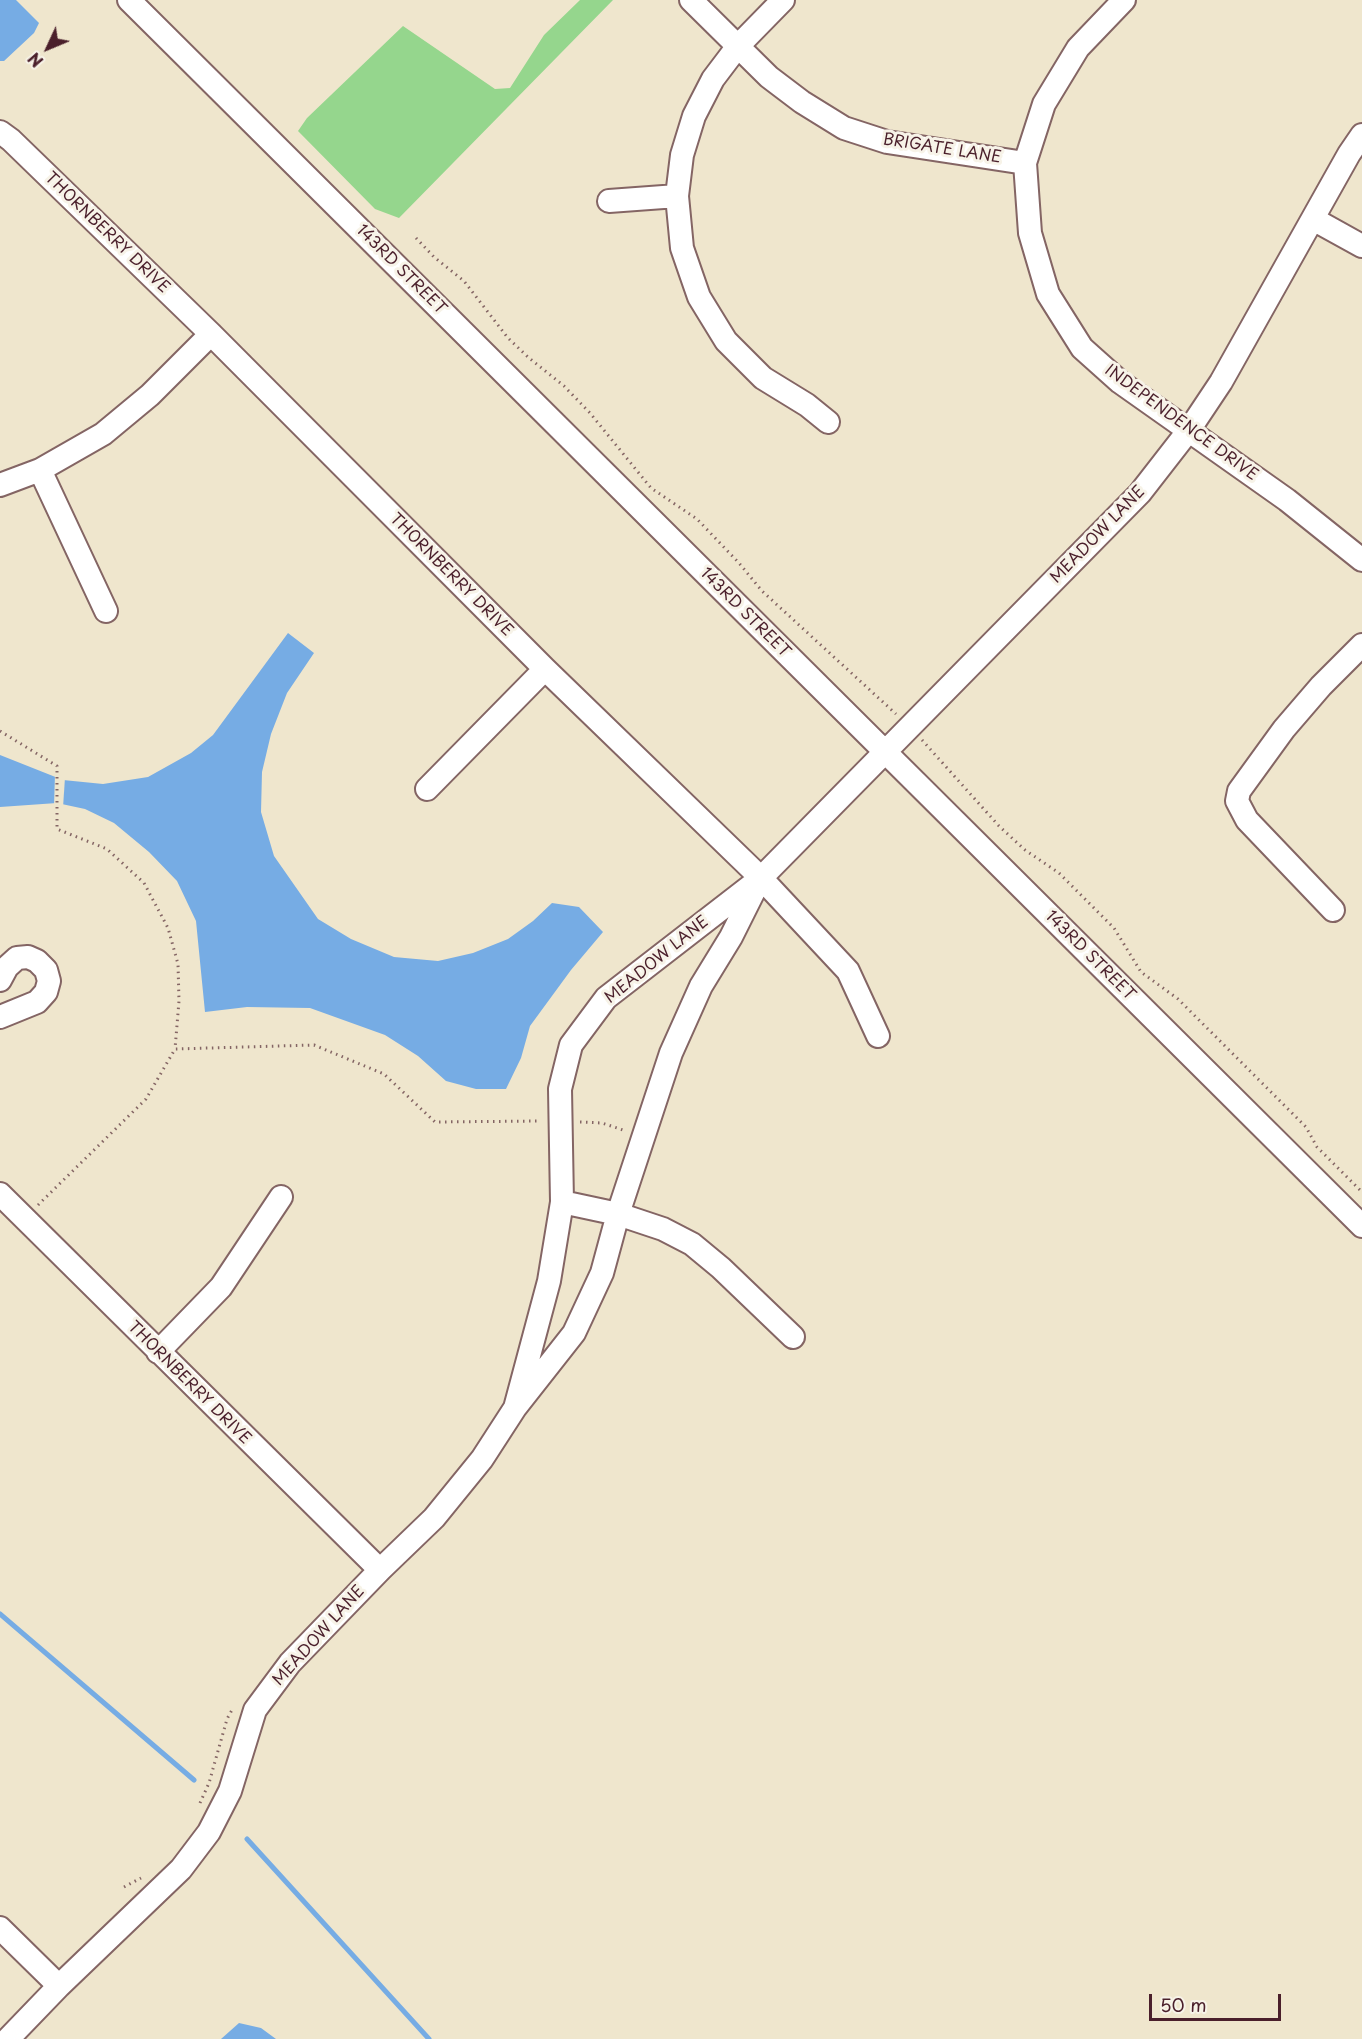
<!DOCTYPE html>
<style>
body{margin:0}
#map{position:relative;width:1362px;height:2039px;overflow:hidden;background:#efe6cd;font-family:"Playpen Sans",sans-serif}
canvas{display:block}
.north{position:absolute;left:18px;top:18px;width:60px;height:60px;-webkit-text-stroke:4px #f7f3e8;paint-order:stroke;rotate:226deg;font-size:16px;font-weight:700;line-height:24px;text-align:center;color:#4a1f2b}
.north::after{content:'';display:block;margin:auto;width:21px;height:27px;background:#4a1f2b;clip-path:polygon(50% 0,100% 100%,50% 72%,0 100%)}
.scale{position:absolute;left:1149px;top:1994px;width:132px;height:27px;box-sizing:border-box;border:3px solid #4a1f2b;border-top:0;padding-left:8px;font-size:18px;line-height:21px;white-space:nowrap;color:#4a1f2b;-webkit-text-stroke:4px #f7f3e8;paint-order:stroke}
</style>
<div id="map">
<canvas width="1362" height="2039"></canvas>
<div class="north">N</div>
<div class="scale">50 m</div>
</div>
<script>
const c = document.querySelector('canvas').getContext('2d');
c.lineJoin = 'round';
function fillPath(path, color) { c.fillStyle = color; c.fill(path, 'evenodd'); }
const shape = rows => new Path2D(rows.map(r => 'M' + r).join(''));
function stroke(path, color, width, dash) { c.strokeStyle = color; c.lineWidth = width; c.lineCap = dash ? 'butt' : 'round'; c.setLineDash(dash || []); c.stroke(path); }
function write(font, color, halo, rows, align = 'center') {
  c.font = font + ' "Playpen Sans",sans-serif'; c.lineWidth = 6; c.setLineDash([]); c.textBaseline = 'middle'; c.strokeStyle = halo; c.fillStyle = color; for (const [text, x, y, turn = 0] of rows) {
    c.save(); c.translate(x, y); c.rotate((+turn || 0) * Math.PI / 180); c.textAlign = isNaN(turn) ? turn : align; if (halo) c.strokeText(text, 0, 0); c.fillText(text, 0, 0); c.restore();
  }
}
fillPath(shape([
 [580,0,613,0,399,218,375,209,298,131,307,118,403,26,495,89,510,88,544,35]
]), '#95d68d');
fillPath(shape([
 [0,0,16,0,39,23,34,33,4,61,0,61],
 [288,633,314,653,287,693,271,734,262,772,261,812,274,856,318,919,351,939,394,957,438,961,473,953,508,939,533,921,552,903,579,907,603,932,571,970,530,1026,521,1058,506,1089,476,1089,446,1081,418,1056,385,1035,310,1008,247,1007,205,1012,196,921,177,881,149,852,114,823,85,809,57,803,0,807,0,755,63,780,103,784,148,777,191,753,213,735],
 [239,2023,261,2028,276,2039,221,2039]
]), '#76ace4');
fillPath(shape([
 [55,774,65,777,63,808,54,807]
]), '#efe6cd');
stroke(shape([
 [0,1614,194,1780],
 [247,1839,429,2039]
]), '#76ace4', 5);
const minor = shape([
 [129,0,1362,1226],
 [691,0,769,77,802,102,844,128,887,142,1025,163],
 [783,0,738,46,713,79,694,116,682,155,677,196,682,248,699,297,726,341,763,378,807,405,828,422],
 [1124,0,1078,48,1044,104,1025,163,1030,233,1048,294,1082,348,1120,382,1287,500,1362,560],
 [0,132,11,140,211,334,545,669,761,878,848,971,878,1036],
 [609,201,677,196],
 [1313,219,1362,246],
 [40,470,106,611],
 [0,485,40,470,103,434,150,395,211,334],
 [427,789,545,669],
 [1333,910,1247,820,1237,801,1239,791,1284,729,1321,686,1362,645],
 [0,980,7,967,17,958,28,957,37,961,46,970,49,981,46,992,37,1002,0,1017],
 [0,1194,380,1570],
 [562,1202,618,1214,663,1229,692,1244,721,1268,793,1337],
 [158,1352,221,1287,281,1197],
 [515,1408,549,1281,562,1202,560,1089,571,1045,606,998,761,878,1140,493,1189,430,1221,382,1349,154,1362,135],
 [0,1928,59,1986],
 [8,2039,59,1986,181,1869,209,1832,230,1791,255,1710,290,1663,380,1570,434,1518,482,1459,515,1408,574,1333,602,1273,618,1214,671,1053,701,986,731,937,757,885]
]);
stroke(minor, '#846564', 26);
stroke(shape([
 [416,238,434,257,464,281,508,338,529,358,564,386,590,413,651,488,697,519,739,563,762,591,896,714],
 [0,731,57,766,57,829,107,849,144,883,168,928,178,964,179,1001,175,1049],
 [922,740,999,826,1025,850,1059,873,1114,928,1141,972,1178,999,1306,1127,1317,1147,1362,1192],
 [580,1122,602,1123,626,1131],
 [38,1205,146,1099,175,1049,314,1045,384,1074,435,1122,540,1121],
 [200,1803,209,1783,227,1719,232,1710],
 [124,1887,141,1878]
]), '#846564', 3, [1.5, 4.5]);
stroke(minor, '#fff', 22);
write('16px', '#4a1f2b', '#f7f3e8', [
 ["BRIGATE LANE",942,149,9],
 ["THORNBERRY DRIVE",107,233,44],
 ["143RD STREET",401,270,45],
 ["INDEPENDENCE DRIVE",1181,423,36],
 ["MEADOW LANE",1098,535,-46],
 ["THORNBERRY DRIVE",451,575,45],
 ["143RD STREET",745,613,45],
 ["143RD STREET",1090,956,45],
 ["MEADOW LANE",657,960,-39],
 ["THORNBERRY DRIVE",189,1383,45],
 ["MEADOW LANE",319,1636,-48]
]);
</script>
